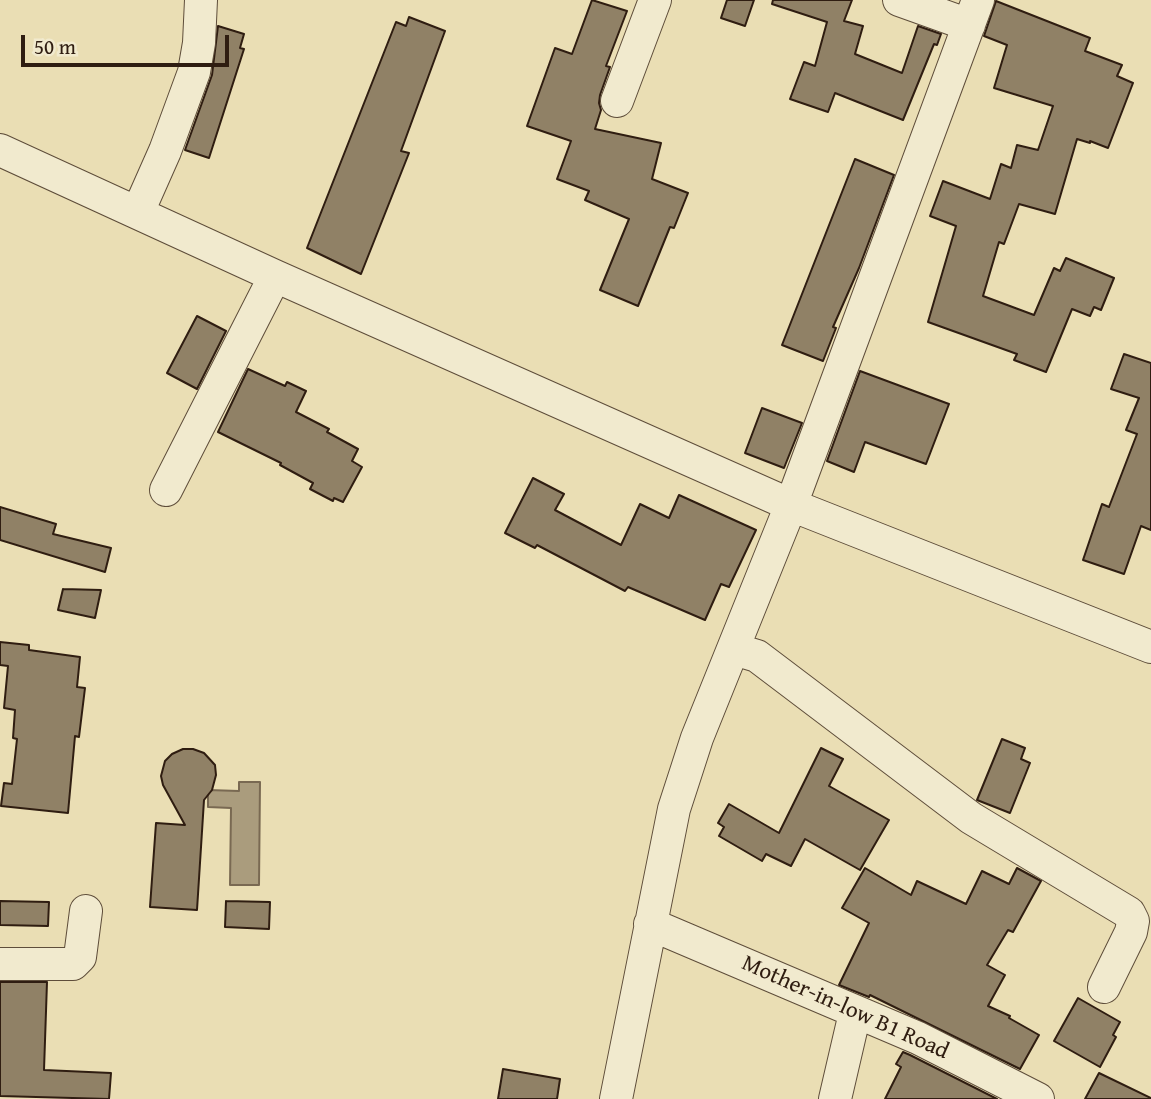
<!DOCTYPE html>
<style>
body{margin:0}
#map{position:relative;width:1151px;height:1099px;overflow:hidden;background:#eadeb4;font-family:"Gentium Book Plus",serif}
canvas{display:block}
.scale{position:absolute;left:21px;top:35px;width:208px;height:32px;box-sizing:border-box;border:4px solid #2f1d11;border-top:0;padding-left:9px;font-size:21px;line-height:24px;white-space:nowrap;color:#2f1d11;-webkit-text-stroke:5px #f1eace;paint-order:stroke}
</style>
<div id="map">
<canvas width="1151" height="1099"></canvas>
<div class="scale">50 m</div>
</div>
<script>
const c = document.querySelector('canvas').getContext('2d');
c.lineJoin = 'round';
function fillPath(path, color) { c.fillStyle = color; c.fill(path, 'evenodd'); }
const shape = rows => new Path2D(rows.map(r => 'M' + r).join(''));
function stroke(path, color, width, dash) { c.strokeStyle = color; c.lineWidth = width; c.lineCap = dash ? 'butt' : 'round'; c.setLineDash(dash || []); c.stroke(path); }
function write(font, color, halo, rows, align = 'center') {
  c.font = font + ' "Gentium Book Plus",serif'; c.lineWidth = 5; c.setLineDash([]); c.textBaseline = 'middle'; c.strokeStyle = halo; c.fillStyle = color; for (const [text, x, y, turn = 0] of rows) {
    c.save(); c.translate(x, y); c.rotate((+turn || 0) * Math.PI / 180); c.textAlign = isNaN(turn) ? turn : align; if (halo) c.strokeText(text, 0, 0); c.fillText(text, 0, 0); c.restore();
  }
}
const water = shape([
 [239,782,260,782,259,885,230,885,231,808,208,807,208,790,239,791,239,782]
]);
fillPath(water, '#aa9c7d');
stroke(water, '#796952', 2);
const building = shape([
 [592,0,627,11,606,66,610,67,600,95,599,103,601,110,595,129,661,143,652,179,688,193,674,228,670,227,638,306,600,290,629,219,585,200,589,191,557,179,571,141,527,126,555,48,572,54,592,0],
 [727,0,754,0,745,26,721,18,727,0],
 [773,0,852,0,844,21,863,26,855,54,902,73,918,26,941,34,937,45,934,44,903,120,835,93,828,112,790,99,804,62,815,66,827,22,772,4,773,0],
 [996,1,1090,38,1085,51,1122,65,1117,76,1133,83,1108,148,1090,141,1090,143,1077,139,1055,214,1019,204,1004,244,999,242,983,296,1034,315,1054,268,1060,271,1066,258,1114,278,1101,310,1094,307,1090,316,1072,309,1046,372,1014,360,1017,354,928,322,956,226,930,216,943,181,990,199,1001,164,1011,168,1017,145,1038,150,1053,106,994,88,1007,45,984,36,996,1],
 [409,17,445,31,401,151,409,153,361,274,307,248,396,22,406,26,409,17],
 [218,26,244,34,240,48,244,49,209,158,185,150,212,75,218,26],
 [855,159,894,175,859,268,833,327,836,328,823,361,782,345,855,159],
 [197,316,226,331,197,389,167,373,197,316],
 [1124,354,1151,363,1151,530,1141,526,1124,574,1083,560,1102,504,1109,507,1137,434,1126,430,1139,398,1111,389,1124,354],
 [248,369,285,386,287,382,306,391,296,412,329,429,327,432,358,449,352,461,362,467,343,502,334,498,333,501,310,489,313,483,280,465,281,463,218,432,248,369],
 [860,371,949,404,926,464,865,442,854,472,827,461,860,371],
 [762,408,802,423,784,468,745,453,762,408],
 [533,478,564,494,555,510,621,545,640,504,669,518,679,495,756,530,729,587,721,584,705,620,628,587,625,591,537,545,535,548,505,533,533,478],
 [0,507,56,524,53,534,111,548,105,572,0,540,0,507],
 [63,589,101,590,95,618,58,610,63,589],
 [0,642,29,645,29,650,80,657,77,687,85,688,79,737,75,736,68,813,1,806,4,783,12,784,17,739,13,738,15,710,4,708,8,666,0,665,0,642],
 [1002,739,1025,748,1021,759,1030,763,1010,813,977,800,1002,739],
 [821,748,843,759,829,786,889,820,860,870,805,839,791,866,766,854,762,861,719,836,724,827,718,823,729,804,779,833,821,748],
 [183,749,193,749,204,753,215,765,216,775,212,790,204,800,197,910,150,907,156,823,185,825,163,785,161,776,165,761,172,754,183,749],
 [865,868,911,895,917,881,966,904,982,871,1009,884,1017,868,1041,881,1013,932,1008,930,987,965,1005,975,988,1006,1010,1016,1009,1018,1039,1035,1020,1069,870,995,869,997,839,985,869,923,842,908,865,868],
 [0,901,49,902,48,926,0,925,0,901],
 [226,901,270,902,269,929,225,927,226,901],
 [0,982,47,982,44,1070,111,1073,109,1099,0,1096,0,982],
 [1078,998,1120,1022,1113,1035,1116,1037,1100,1067,1054,1041,1078,998],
 [903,1052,910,1055,997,1099,885,1099,901,1067,896,1064,903,1052],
 [503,1069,560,1079,557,1099,498,1099,503,1069],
 [1099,1073,1151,1098,1151,1099,1085,1099,1099,1073]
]);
fillPath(building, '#908166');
stroke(building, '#2f1d11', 2);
const minor = shape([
 [899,0,969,25],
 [617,101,655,0],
 [0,150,275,276,791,505,1151,647],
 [138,212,165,151,194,72,199,43,201,0],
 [166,490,275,276],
 [734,649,757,656,971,818,1129,913,1133,921,1131,932,1104,987],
 [650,924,918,1038,1038,1099],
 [0,964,73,964,80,957,86,911],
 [616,1099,674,809,687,769,697,738,791,505,978,0],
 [835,1099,855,1013]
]);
stroke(minor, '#5e4d3a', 34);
stroke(minor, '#f1eace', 32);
write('23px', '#2f1d11', '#f1eace', [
 ["Mother-in-low B1 Road",845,1008,24]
]);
</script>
